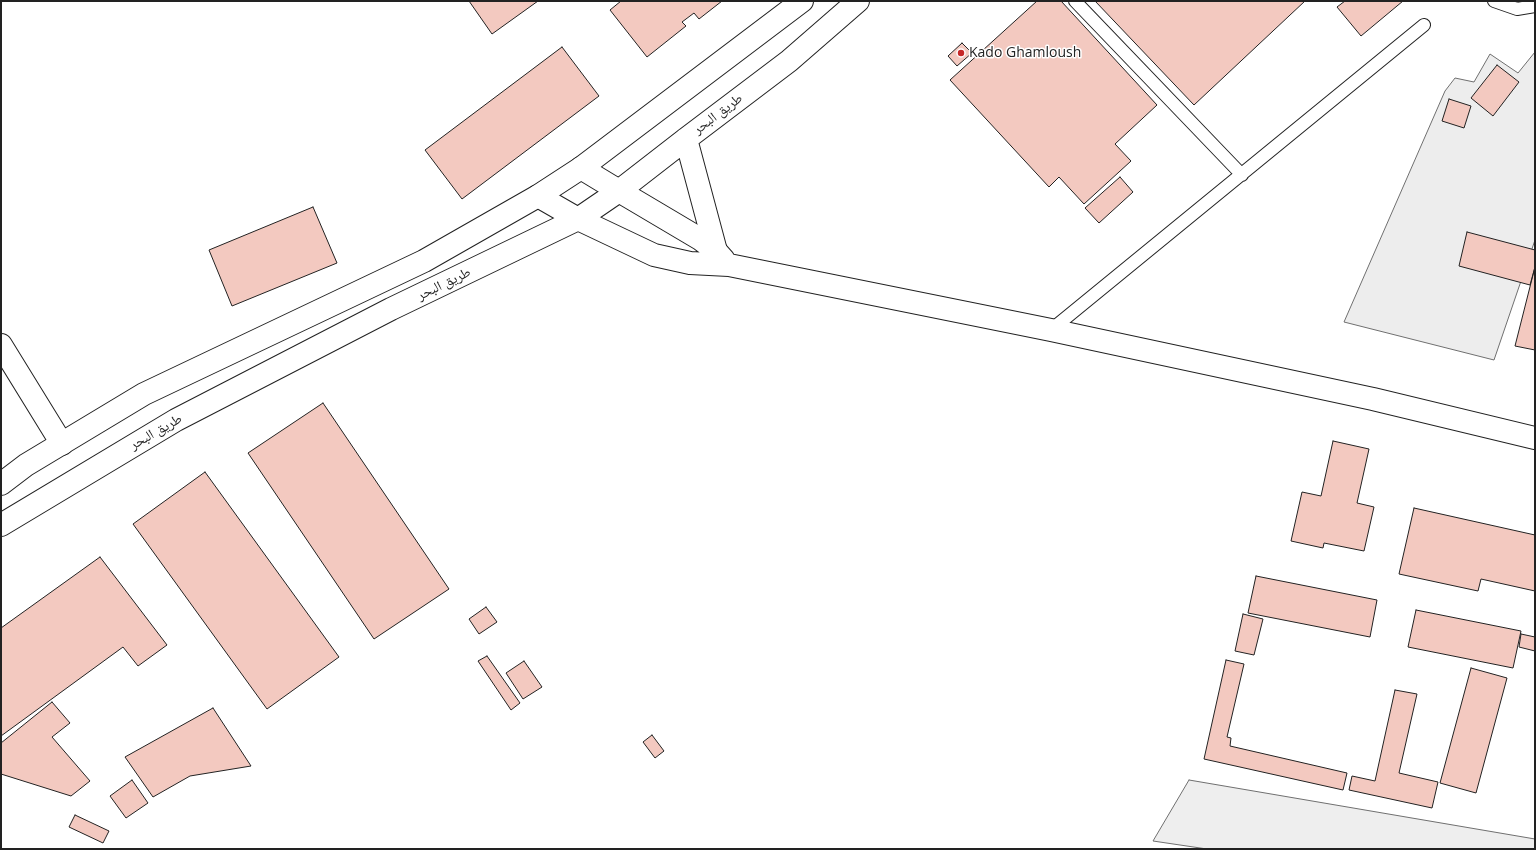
<!DOCTYPE html>
<meta charset="utf-8">
<style>
body{margin:0}
#map{position:relative;width:1536px;height:850px;overflow:hidden;background:#fff;font-family:"Open Sans",sans-serif}
canvas{display:block}
.frame{position:absolute;inset:0;border:2px solid #222;pointer-events:none}
</style>
<div id="map">
<canvas width="1536" height="850"></canvas>
<div class="frame"></div>
</div>
<script>
const c = document.querySelector('canvas').getContext('2d');
c.lineJoin = 'round';
function fillPath(path, color) { c.fillStyle = color; c.fill(path, 'evenodd'); }
const shape = rows => new Path2D(rows.map(r => 'M' + r).join(''));
function stroke(path, color, width, dash) { c.strokeStyle = color; c.lineWidth = width; c.lineCap = dash ? 'butt' : 'round'; c.setLineDash(dash || []); c.stroke(path); }
function write(font, color, halo, rows, align = 'center') {
  c.font = font + ' "Open Sans","Noto Naskh Arabic",sans-serif'; c.lineWidth = 3; c.setLineDash([]); c.textBaseline = 'middle'; c.strokeStyle = halo; c.fillStyle = color; for (const [text, x, y, turn = 0] of rows) {
    c.save(); c.translate(x, y); c.rotate((+turn || 0) * Math.PI / 180); c.textAlign = isNaN(turn) ? turn : align; if (halo) c.strokeText(text, 0, 0); c.fillText(text, 0, 0); c.restore();
  }
}
const green = shape([
 [1189,780,1535,839,1535,849,1207,849,1153,841,1189,780]
]);
fillPath(green, '#eee');
stroke(green, '#6f6f6f', 1);
const parking = shape([
 [1535,52,1535,240,1494,360,1344,322,1445,91,1455,78,1474,82,1490,54,1518,73,1535,52]
]);
fillPath(parking, '#ededed');
stroke(parking, '#6f6f6f', 1);
const building = shape([
 [469,1,538,1,492,34,469,1],
 [621,1,722,1,699,19,694,13,682,22,686,26,647,57,610,10,621,1],
 [1037,1,1061,1,1157,105,1115,144,1131,161,1084,204,1059,177,1049,187,950,80,1037,1],
 [1095,1,1305,1,1194,105,1095,1],
 [1345,1,1403,1,1361,36,1337,7,1345,1],
 [962,43,972,53,957,66,948,56,962,43],
 [562,47,599,96,462,199,425,150,562,47],
 [1497,65,1519,82,1493,116,1471,98,1497,65],
 [1449,99,1471,106,1464,128,1442,121,1449,99],
 [1120,177,1133,192,1099,223,1085,208,1120,177],
 [313,207,337,263,232,306,209,250,313,207],
 [1467,232,1535,250,1535,267,1530,285,1459,266,1467,232],
 [1535,267,1535,350,1515,346,1535,267],
 [323,403,449,589,374,639,248,453,323,403],
 [1333,441,1369,449,1357,503,1374,507,1364,551,1324,543,1323,548,1291,541,1302,492,1321,496,1333,441],
 [205,472,339,657,267,709,133,524,205,472],
 [1414,508,1535,535,1535,591,1481,579,1478,591,1399,574,1414,508],
 [100,557,167,645,138,666,123,647,1,736,1,628,100,557],
 [1256,576,1377,600,1370,637,1248,613,1256,576],
 [486,607,497,622,479,634,469,619,486,607],
 [1416,610,1521,631,1513,668,1408,647,1416,610],
 [1243,614,1263,619,1254,655,1235,651,1243,614],
 [1521,634,1535,637,1535,651,1519,647,1521,634],
 [487,656,520,703,511,710,478,661,487,656],
 [1226,660,1244,664,1227,737,1231,738,1230,746,1347,773,1343,790,1204,759,1226,660],
 [524,661,542,687,523,699,506,673,524,661],
 [1471,668,1507,678,1476,793,1440,783,1471,668],
 [1395,690,1417,694,1399,773,1438,782,1432,808,1349,790,1352,776,1375,781,1395,690],
 [52,702,70,723,52,737,90,781,71,796,1,774,1,743,52,702],
 [213,708,251,766,190,776,153,797,125,757,213,708],
 [652,735,664,751,655,758,643,742,652,735],
 [132,780,148,803,126,818,110,796,132,780],
 [75,815,109,831,103,843,69,827,75,815]
]);
fillPath(building, '#f3c9c0');
stroke(building, '#222', 1);
const lane = shape([
 [1075,1,1242,175],
 [1494,1,1517,9,1535,6],
 [1051,330,1424,25]
]);
const street = shape([
 [1,345,62,444]
]);
const secondary = shape([
 [581,168,619,191,700,239,716,251,724,260],
 [538,196,578,219,654,255,690,263,729,265,1051,330,1373,399,1535,438]
]);
const highway = shape([
 [686,139,716,251],
 [1,484,26,465,144,394,424,261,538,196,581,168,802,1],
 [1,525,176,420,391,309,578,219,619,191,686,139,789,61,858,1]
]);
stroke(lane, '#222', 14);
stroke(street, '#222', 24);
stroke(secondary, '#222', 24);
stroke(highway, '#222', 24);
stroke(lane, '#fff', 12);
stroke(street, '#fff', 22);
stroke(secondary, '#fff', 22);
stroke(highway, '#fff', 22);
for (const [x, y, r, color] of [
 [961,53,4,"#c62828"]
]) { const dot = new Path2D(); dot.arc(x, y, r, 0, 2 * Math.PI); c.fillStyle = color; c.fill(dot); stroke(dot, '#fff', 1.5); }
write('14px', '#222', '#fff', [
 ["Kado Ghamloush",969,53]
], 'left');
write('14px', '#222', '#fff', [
 ["طريق البحر",718,114,-37],
 ["طريق البحر",444,284,-26],
 ["طريق البحر",156,432,-30]
]);
</script>
